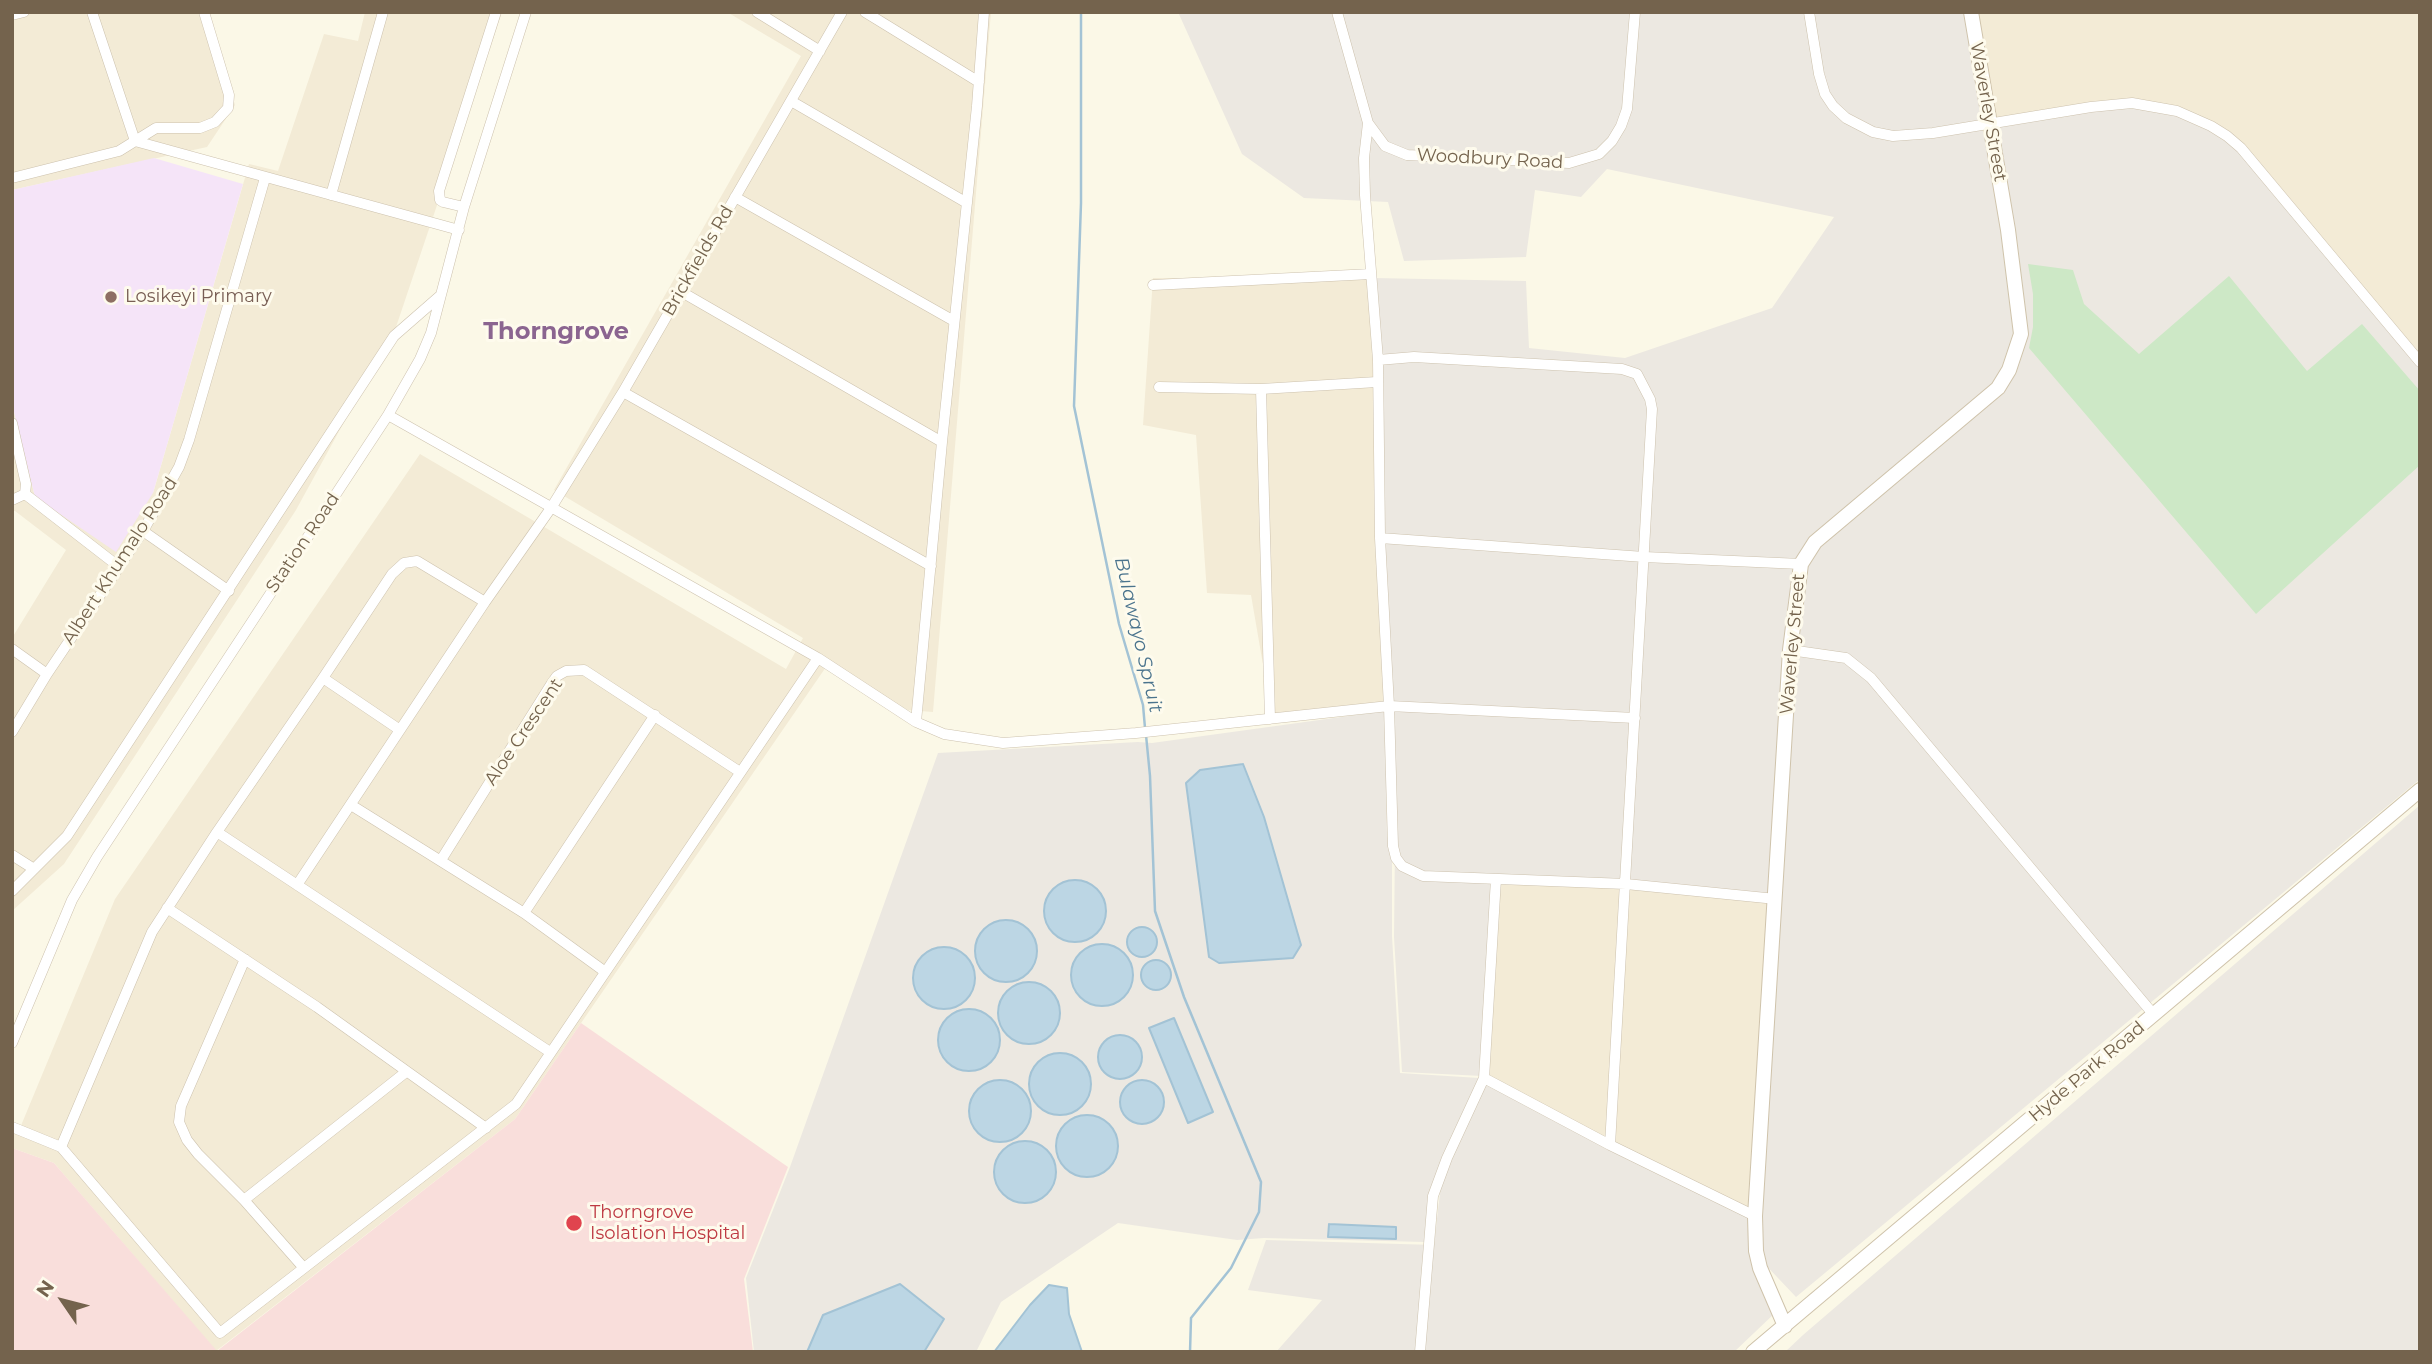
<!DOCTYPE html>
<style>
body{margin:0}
#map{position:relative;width:2432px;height:1364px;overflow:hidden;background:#fbf8e7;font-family:Montserrat,sans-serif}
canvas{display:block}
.frame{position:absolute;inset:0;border:14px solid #74634d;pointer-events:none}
.north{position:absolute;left:28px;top:1266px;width:70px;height:70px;-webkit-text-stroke:5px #fefbed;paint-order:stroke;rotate:305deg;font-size:19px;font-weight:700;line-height:28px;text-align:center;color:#74634d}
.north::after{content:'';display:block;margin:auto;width:24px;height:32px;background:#74634d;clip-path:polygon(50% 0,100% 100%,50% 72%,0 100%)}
</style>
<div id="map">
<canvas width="2432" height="1364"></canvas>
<div class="frame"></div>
<div class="north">N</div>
</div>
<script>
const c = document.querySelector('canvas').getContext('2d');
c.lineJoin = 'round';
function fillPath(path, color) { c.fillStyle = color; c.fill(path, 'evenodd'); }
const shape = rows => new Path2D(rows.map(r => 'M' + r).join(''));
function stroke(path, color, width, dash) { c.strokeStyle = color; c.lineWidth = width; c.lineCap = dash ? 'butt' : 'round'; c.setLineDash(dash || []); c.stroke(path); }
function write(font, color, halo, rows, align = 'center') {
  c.font = font + ' Montserrat,sans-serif'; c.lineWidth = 6; c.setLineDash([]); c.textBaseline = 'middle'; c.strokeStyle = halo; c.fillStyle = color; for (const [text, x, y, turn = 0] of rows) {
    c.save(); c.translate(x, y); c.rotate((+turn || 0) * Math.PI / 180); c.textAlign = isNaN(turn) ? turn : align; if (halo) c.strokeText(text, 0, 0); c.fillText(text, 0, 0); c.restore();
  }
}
fillPath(shape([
 [12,12,207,12,235,105,207,147,12,190],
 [365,12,502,12,396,327,296,510,64,864,12,911,12,638,66,550,15,511,12,511,12,404,35,497,153,493,249,164,278,171,324,34,358,41],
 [727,12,991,12,933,712,908,710,826,667,515,1119,216,1351,54,1163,12,1148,12,1124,20,1128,115,899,420,454,786,669,803,638,554,490,801,56],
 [1974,12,2420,12,2420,357,2229,132,2188,111,2172,106,1992,122],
 [1153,278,1374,278,1387,704,1272,717,1251,595,1207,593,1196,435,1143,425],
 [1497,880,1775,899,1752,1211,1486,1077]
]), '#f3ebd6');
fillPath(shape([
 [1178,12,1969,12,1989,127,2123,106,2179,116,2224,138,2239,152,2420,365,2420,779,1796,1297,1760,1259,1779,898,1495,879,1482,1076,1402,1072,1394,937,1395,845,1374,278,1526,281,1529,348,1625,358,1772,308,1834,217,1607,169,1581,197,1535,190,1526,257,1404,261,1388,202,1304,198,1242,154],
 [1385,711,1387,834,1392,860,1392,936,1400,1073,1479,1078,1438,1169,1431,1194,1425,1242,1264,1238,1237,1240,1118,1223,1001,1302,976,1352,754,1352,746,1278,790,1167,938,753,1138,742,1152,743],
 [2420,805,2420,1352,1785,1352,1803,1335],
 [1485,1081,1750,1218,1751,1260,1775,1313,1734,1352,1276,1352,1322,1300,1248,1290,1266,1240,1434,1245,1441,1184]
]), '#ece8e1');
fillPath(shape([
 [154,158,243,184,153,493,116,552,35,497,12,404,12,190]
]), '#f5e4f8');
fillPath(shape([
 [581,1023,788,1167,744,1279,753,1352,12,1352,12,1148,54,1163,217,1351,515,1119]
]), '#f9dedb');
fillPath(shape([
 [2028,264,2073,270,2084,304,2139,354,2229,276,2307,371,2362,324,2420,391,2420,465,2256,614,2029,348,2033,327,2033,294]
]), '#cde8c6');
const water = shape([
 [1243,764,1264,817,1301,945,1293,958,1219,963,1209,957,1186,783,1200,770,1243,764],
 '1044 911a31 31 0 1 1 62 0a31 31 0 1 1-62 0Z',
 '975 951a31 31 0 1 1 62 0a31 31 0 1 1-62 0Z',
 '1127 942a15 15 0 1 1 30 0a15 15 0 1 1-30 0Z',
 '1071 975a31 31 0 1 1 62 0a31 31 0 1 1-62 0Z',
 '913 978a31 31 0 1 1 62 0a31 31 0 1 1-62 0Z',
 '1141 975a15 15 0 1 1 30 0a15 15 0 1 1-30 0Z',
 '998 1013a31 31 0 1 1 62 0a31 31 0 1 1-62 0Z',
 '938 1040a31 31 0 1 1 62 0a31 31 0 1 1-62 0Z',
 [1174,1018,1213,1112,1188,1123,1149,1028,1174,1018],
 '1098 1057a22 22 0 1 1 44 0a22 22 0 1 1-44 0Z',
 '1029 1084a31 31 0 1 1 62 0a31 31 0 1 1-62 0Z',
 '1120 1102a22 22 0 1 1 44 0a22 22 0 1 1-44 0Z',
 '969 1111a31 31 0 1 1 62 0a31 31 0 1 1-62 0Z',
 '1056 1146a31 31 0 1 1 62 0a31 31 0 1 1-62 0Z',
 '994 1172a31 31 0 1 1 62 0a31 31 0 1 1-62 0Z',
 [1329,1224,1396,1227,1396,1239,1328,1237,1329,1224],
 [900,1284,944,1319,924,1352,807,1352,823,1315,900,1284],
 [1049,1285,1067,1288,1069,1314,1082,1352,994,1352,1030,1305,1049,1285]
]);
fillPath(water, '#bcd6e4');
stroke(water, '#a3c3d5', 2);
stroke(shape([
 [1081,12,1081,203,1074,406,1119,624,1143,705,1145,728],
 [1146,735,1150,776,1155,911,1184,997,1261,1182,1259,1212,1231,1268,1191,1318,1190,1352]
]), '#a3c3d5', 2.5);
const street = shape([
 [92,12,135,141,459,230],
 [757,12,820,51],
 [865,12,979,82],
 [1337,12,1368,123,1385,146,1407,155,1569,163,1599,154,1612,141,1621,126,1627,109,1635,12],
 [1809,12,1819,74,1825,94,1833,106,1846,118,1873,132,1893,136,1933,133,2091,107,2132,103,2177,111,2211,126,2227,136,2241,148,2420,362],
 [12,15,24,12],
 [791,101,967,203],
 [1368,123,1364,158,1365,195,1378,360,1380,538,1389,706,1393,846,1396,858,1402,866,1423,876,1626,884,1776,899],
 [12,178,119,151,156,128,200,128,215,122,228,108,229,95,204,12],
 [331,195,383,12],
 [735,197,954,321],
 [464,207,443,202,440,200,439,191,496,12],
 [1153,285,1371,274],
 [680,291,942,442],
 [1378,360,1414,357,1622,369,1637,374,1650,399,1652,409,1610,1145],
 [1159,387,1261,389,1377,382],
 [1261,389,1270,719],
 [623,392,931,566],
 [388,415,818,658,916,722,944,734,1003,743,1136,733,1389,706,1635,718],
 [12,423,26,484,25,494,118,566],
 [12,500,25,494],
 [143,531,229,591],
 [1380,538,1644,557,1801,564],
 [12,649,47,674],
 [1790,650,1846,658,1871,678,2154,1015],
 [323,678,400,730],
 [916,722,942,442,977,106,984,12],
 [12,732,47,674,143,531,179,467,189,440,265,178],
 [351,805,524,913,604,971],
 [217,832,550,1052],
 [12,855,34,869],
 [441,860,552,683,557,676,566,671,584,670,740,772],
 [297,885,485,602,551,508,623,392,842,12],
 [12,891,67,836,394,336,441,295],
 [167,908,317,1007,486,1128],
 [524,913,655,715],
 [245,959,181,1106,179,1122,187,1140,198,1154,244,1200,303,1267],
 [12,1043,72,900,97,857,388,415,420,359,431,333,464,207,526,12],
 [1484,1078,1610,1145,1755,1216],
 [12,1127,61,1147,220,1333,516,1104,818,658],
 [61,1147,152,932,217,832,323,678,392,574,404,563,417,561,485,602],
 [244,1200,406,1072],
 [1420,1352,1433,1196,1447,1158,1484,1078,1496,879]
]);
const secondary = shape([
 [1785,1326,1760,1268,1756,1251,1755,1216,1790,650,1801,564,1815,542,1998,388,2009,370,2021,334,2008,230,1971,12],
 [1753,1352,2420,790]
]);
stroke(street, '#cdc2ae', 11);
stroke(secondary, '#cfc3ab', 16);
stroke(street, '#fff', 10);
stroke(secondary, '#fff', 14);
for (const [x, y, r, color] of [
 [111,297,7,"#8d6e63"],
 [574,1223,9,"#e0444e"]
]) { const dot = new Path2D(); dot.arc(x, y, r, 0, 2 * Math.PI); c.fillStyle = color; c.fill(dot); stroke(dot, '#fefbed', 2.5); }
write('18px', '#74634d', '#fefbed', [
 ["Waverley Street",1988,112,80],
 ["Woodbury Road",1490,159,3],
 ["Brickfields Rd",698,261,-60],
 ["Station Road",303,543,-56],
 ["Albert Khumalo Road",120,561,-57],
 ["Waverley Street",1793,644,-85],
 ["Aloe Crescent",524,732,-56],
 ["Hyde Park Road",2087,1072,-40]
]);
write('18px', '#785e54', '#fefbed', [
 ["Losikeyi Primary",125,297]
], 'left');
write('18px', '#be3a42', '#fefbed', [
 ["Thorngrove",590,1213],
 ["Isolation Hospital",590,1234]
], 'left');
write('italic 19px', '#4b748d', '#fefbed', [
 ["Bulawayo Spruit",1138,635,77]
]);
write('bold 24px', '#8b6590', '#fefbed', [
 ["Thorngrove",556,332]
]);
</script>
